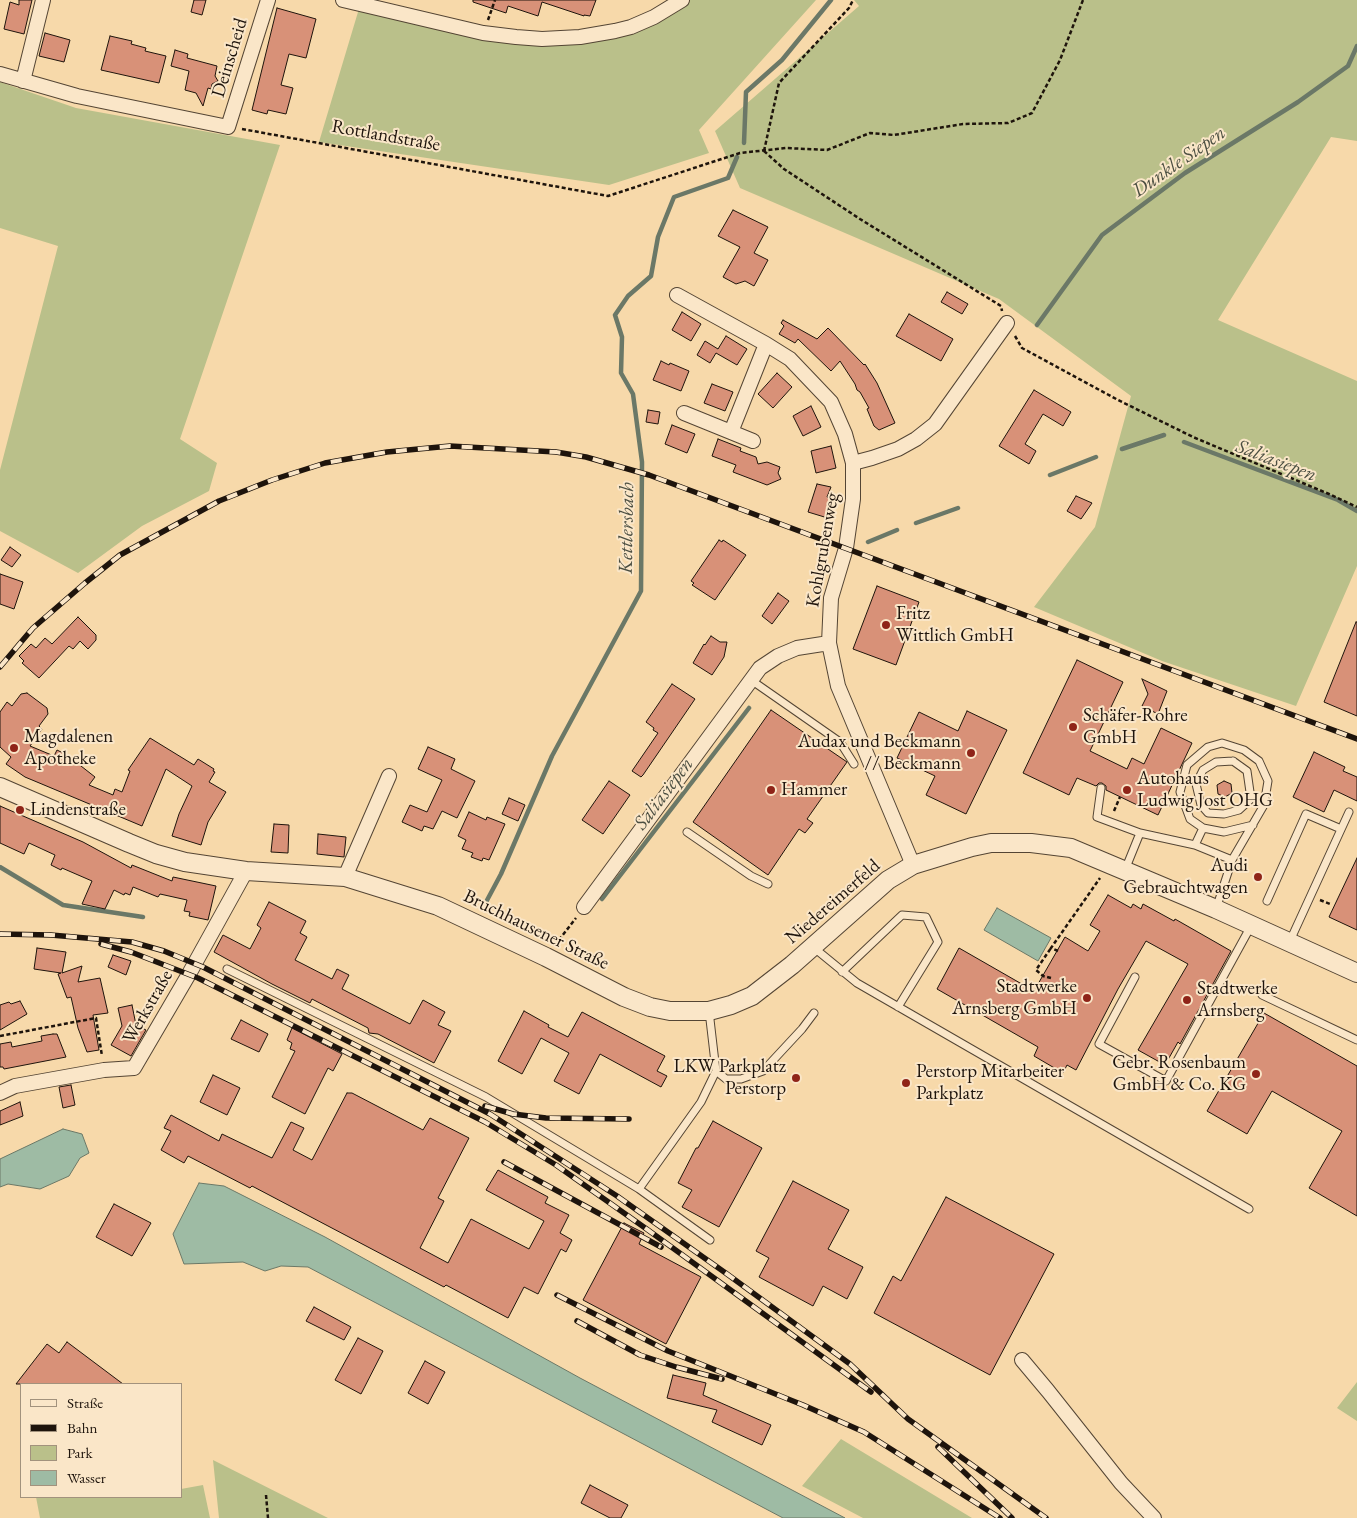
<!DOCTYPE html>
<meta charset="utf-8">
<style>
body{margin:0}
#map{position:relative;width:1357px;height:1518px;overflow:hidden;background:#f7d9aa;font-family:"EB Garamond",serif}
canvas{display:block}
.legend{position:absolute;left:20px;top:1383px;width:162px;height:115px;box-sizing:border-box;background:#fae6c8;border:1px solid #a2927d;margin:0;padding:6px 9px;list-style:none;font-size:15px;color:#1e140c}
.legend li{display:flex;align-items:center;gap:10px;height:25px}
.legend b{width:25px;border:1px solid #a2927d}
</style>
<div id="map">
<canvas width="1357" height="1518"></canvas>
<ul class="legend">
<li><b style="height:6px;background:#fae6c8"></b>Straße</li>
<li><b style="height:6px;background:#1e140c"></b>Bahn</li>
<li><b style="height:14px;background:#bac08a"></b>Park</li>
<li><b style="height:14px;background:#9ebba4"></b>Wasser</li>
</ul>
</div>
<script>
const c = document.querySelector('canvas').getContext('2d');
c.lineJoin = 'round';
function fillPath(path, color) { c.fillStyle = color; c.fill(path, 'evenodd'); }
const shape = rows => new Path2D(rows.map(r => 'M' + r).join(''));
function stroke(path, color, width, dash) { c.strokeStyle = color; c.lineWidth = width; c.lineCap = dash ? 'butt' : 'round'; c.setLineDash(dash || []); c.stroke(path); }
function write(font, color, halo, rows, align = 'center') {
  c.font = font + ' "EB Garamond",serif'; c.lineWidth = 4; c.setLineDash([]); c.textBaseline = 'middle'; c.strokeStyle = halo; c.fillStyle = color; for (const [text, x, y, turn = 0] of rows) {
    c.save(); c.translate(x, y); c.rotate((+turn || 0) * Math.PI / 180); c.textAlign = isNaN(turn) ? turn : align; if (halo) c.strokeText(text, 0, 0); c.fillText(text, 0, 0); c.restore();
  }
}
fillPath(shape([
 [674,0,816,0,699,130,709,153,609,185,319,142,361,2,524,34,579,34,630,23],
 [854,0,1357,0,1357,141,1331,137,1218,320,1357,381,1357,566,1296,706,1162,661,1034,607,1095,527,1131,396,999,299,740,188,715,131,859,6],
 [0,82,76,108,280,145,180,439,217,463,209,491,142,526,78,573,0,531,0,470,58,246,0,228],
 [1357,1382,1357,1421,1337,1408],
 [841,1439,972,1518,863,1518,802,1486],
 [213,1460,328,1518,219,1518],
 [203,1485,210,1518,40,1518,36,1497,181,1497,181,1489]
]), '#bac08a');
const water = shape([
 [997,908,1051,938,1038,961,984,930,997,908],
 [63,1129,82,1134,89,1153,80,1158,69,1176,40,1189,8,1184,0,1187,0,1159,63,1129],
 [199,1183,224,1186,325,1237,580,1378,845,1518,783,1518,308,1267,281,1266,265,1271,243,1262,184,1264,173,1234,199,1183]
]);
fillPath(water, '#9ebba4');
stroke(water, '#6b7867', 1);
stroke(shape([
 [744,143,746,92,782,60,831,0],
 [1037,325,1102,235,1185,173,1298,102,1348,66,1357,46],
 [1184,442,1338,500,1357,511],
 [1122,449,1164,435],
 [1050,475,1096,457],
 [916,523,958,508],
 [868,542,897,530],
 [0,867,63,905,143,917],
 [602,899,749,708],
 [485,904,501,874,552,756,641,591,642,462,633,394,621,373,622,337,615,315,628,296,651,276,658,237,674,197,728,178,737,157]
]), '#6b7867', 4.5);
const building = shape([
 [19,0,32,0,24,34,4,29,10,2,19,5,19,0],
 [194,0,206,0,202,15,191,12,194,0],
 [473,0,596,0,590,16,584,15,584,16,542,2,538,16,508,6,506,13,473,2,473,0],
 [277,8,316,19,306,58,289,54,281,85,293,88,286,114,268,110,267,114,252,110,277,8],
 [45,33,70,40,64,62,39,56,45,33],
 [110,36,132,41,131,44,146,48,145,51,166,56,159,83,101,70,110,36],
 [175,50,188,54,187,58,217,66,215,76,218,81,212,84,211,89,208,88,203,106,196,93,185,90,189,71,171,66,175,50],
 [733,210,768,227,754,253,768,260,754,286,745,281,736,284,723,277,740,247,718,236,733,210],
 [947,292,968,304,962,314,941,302,947,292],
 [682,312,701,324,691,341,672,330,682,312],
 [909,314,953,339,941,361,896,336,909,314],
 [783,320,817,339,828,328,864,365,865,364,877,383,895,423,879,430,874,426,867,409,869,408,860,392,857,390,855,384,840,361,831,371,798,339,795,343,779,334,784,326,781,323,783,320],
 [726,336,747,349,737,365,716,353,710,363,697,355,705,341,718,349,726,336],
 [661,361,669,365,670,363,689,371,681,391,653,380,661,361],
 [777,373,792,387,773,408,758,394,777,373],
 [712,384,733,392,725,411,704,403,712,384],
 [1034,390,1071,412,1063,426,1043,414,1025,444,1036,451,1029,464,999,446,1034,390],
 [811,406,821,427,803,436,793,416,811,406],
 [648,410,660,412,658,424,646,422,648,410],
 [672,425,695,434,687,453,665,444,672,425],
 [718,439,741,448,740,451,756,457,758,464,767,462,780,467,778,473,781,479,767,485,733,472,736,465,712,456,718,439],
 [831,446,836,468,816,473,811,451,831,446],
 [817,484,831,487,827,497,837,500,831,519,808,512,817,484],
 [1076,496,1092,503,1081,519,1067,511,1076,496],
 [719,540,722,542,723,540,746,555,715,600,692,585,694,583,691,581,719,540],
 [10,547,21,555,12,567,1,560,10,547],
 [0,574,23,582,14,609,0,604,0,574],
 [877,586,919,602,896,665,853,649,877,586],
 [778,593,789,601,772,624,762,616,778,593],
 [78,617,96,635,96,640,88,649,80,641,73,649,69,646,39,678,22,663,24,661,19,656,31,644,36,648,45,638,52,644,78,617],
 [1356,622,1357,622,1357,716,1324,702,1356,622],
 [711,636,720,642,727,642,724,657,712,675,693,663,704,644,705,645,711,636],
 [1077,660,1123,682,1090,751,1127,769,1132,758,1144,764,1161,728,1192,743,1158,815,1106,790,1106,786,1102,783,1099,783,1096,786,1077,778,1069,795,1023,773,1077,660],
 [1142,679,1167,691,1158,714,1142,706,1148,694,1142,679],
 [672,684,695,699,643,775,641,777,632,771,658,733,653,730,654,728,646,722,672,684],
 [27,693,47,708,48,714,39,726,42,729,30,746,54,756,57,750,67,755,95,777,89,785,113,795,115,789,122,792,130,771,128,770,150,738,194,765,198,759,214,769,213,771,215,772,209,782,226,792,208,822,201,845,172,836,179,814,192,786,166,769,142,826,25,777,6,764,11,757,0,747,0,712,7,702,12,706,21,694,27,693],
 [771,710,847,762,807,819,813,823,805,833,799,829,768,875,693,822,771,710],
 [967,711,1007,730,966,814,926,795,935,776,897,758,919,712,958,731,967,711],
 [428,747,455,759,451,769,475,781,457,818,442,811,433,829,424,826,422,831,402,822,410,805,427,812,442,780,418,769,428,747],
 [1314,752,1345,767,1343,771,1357,777,1357,801,1334,790,1324,812,1293,797,1314,752],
 [609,781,630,795,603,834,582,820,609,781],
 [1224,781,1231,784,1232,793,1225,797,1218,794,1217,785,1224,781],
 [509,798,525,805,518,821,502,814,509,798],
 [0,806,83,842,131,868,132,865,172,881,173,877,216,886,208,920,189,916,190,912,184,911,187,900,160,894,158,897,133,887,130,895,125,893,124,895,114,890,105,909,82,904,92,881,62,868,61,870,51,865,55,855,29,843,24,854,0,843,0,806],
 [469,812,486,820,487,817,505,824,489,860,483,858,482,861,471,857,473,853,462,849,466,840,458,836,469,812],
 [274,824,289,825,288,853,271,852,274,824],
 [318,834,346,837,344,857,317,854,318,834],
 [1357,858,1357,930,1329,917,1357,858],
 [1108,895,1131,908,1133,904,1141,909,1143,904,1174,921,1175,919,1231,951,1180,1044,1178,1042,1165,1065,1138,1050,1188,964,1146,941,1118,989,1076,1070,1067,1065,1063,1073,1034,1056,1038,1047,937,989,959,948,1034,991,1065,937,1088,951,1100,931,1090,925,1108,895],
 [269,902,306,921,300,933,307,937,295,960,332,979,337,969,349,975,342,989,410,1024,423,1000,445,1012,438,1025,451,1031,434,1063,378,1034,369,1033,368,1028,312,999,310,1003,272,984,214,952,223,935,250,949,261,928,257,925,269,902],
 [37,948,66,952,62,973,82,966,78,982,100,978,108,1013,93,1015,99,1050,87,1052,78,1028,71,997,67,998,58,974,61,973,34,969,37,948],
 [113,955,131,961,126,975,108,967,113,955],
 [20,1001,27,1014,0,1030,0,1005,9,1002,11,1004,20,1001],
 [132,1005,136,1025,146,1030,131,1056,111,1045,122,1026,118,1008,132,1005],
 [524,1011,549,1025,548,1027,568,1037,582,1012,665,1056,657,1071,667,1076,661,1087,600,1054,579,1094,554,1081,569,1053,541,1038,522,1074,498,1061,524,1011],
 [1264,1013,1357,1066,1357,1216,1309,1188,1342,1131,1272,1091,1247,1134,1207,1111,1264,1013],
 [241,1020,268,1034,259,1052,231,1039,241,1020],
 [292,1028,342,1054,333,1071,328,1068,305,1114,272,1097,295,1051,290,1049,292,1043,287,1040,292,1028],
 [53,1034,57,1034,66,1057,4,1069,3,1067,0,1067,0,1044,11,1042,12,1047,42,1041,41,1036,53,1034],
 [213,1075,240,1088,227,1115,200,1102,213,1075],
 [71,1085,75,1105,63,1108,59,1087,71,1085],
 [347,1093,352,1093,423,1130,430,1118,469,1138,438,1198,444,1201,420,1248,448,1263,471,1219,529,1249,544,1221,486,1190,498,1170,548,1197,545,1203,569,1215,560,1233,572,1240,566,1252,561,1249,538,1294,524,1287,508,1318,446,1285,444,1287,252,1186,250,1188,188,1156,184,1163,161,1150,171,1131,164,1128,171,1115,219,1141,222,1134,272,1158,291,1122,304,1128,293,1150,312,1160,347,1093],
 [20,1102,23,1116,0,1125,0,1111,20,1102],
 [713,1121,762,1148,719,1227,682,1207,692,1190,678,1183,696,1148,698,1148,713,1121],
 [793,1181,849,1210,828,1249,863,1267,847,1299,823,1286,813,1306,759,1277,769,1258,756,1251,793,1181],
 [946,1197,1054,1254,990,1375,874,1313,893,1276,901,1281,946,1197],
 [114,1204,151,1223,132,1256,96,1237,114,1204],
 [624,1223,644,1233,639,1244,701,1277,666,1344,583,1300,624,1223],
 [314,1307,351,1327,344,1340,306,1321,314,1307],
 [358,1338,383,1351,361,1394,335,1380,358,1338],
 [67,1342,123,1384,16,1384,47,1344,59,1353,67,1342],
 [425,1361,445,1372,428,1404,408,1393,425,1361],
 [673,1375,706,1383,703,1395,771,1425,762,1445,712,1422,717,1410,667,1398,673,1375],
 [590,1485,628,1505,621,1518,610,1518,581,1503,590,1485]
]);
fillPath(building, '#d89178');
stroke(building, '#1e140c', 1);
const service = shape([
 [751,680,840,742,854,764],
 [1233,761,1247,771,1251,799,1239,810,1224,814,1208,813,1201,805,1196,784,1203,770,1216,762,1233,761],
 [1101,788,1097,817,1140,833,1125,870],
 [1203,828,1224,832,1253,825],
 [687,832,751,876,768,884],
 [1140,833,1195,845,1232,860],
 [1195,845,1203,828,1190,819,1180,792,1187,765,1208,747,1222,743,1244,750,1259,761,1268,781,1264,805,1232,860,1216,909],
 [1267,901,1306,814,1341,829],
 [1289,943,1349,812],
 [813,947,857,983,1249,1209],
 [227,969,486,1097,639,1189,701,1102,716,1071,709,1011],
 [842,972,902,915,926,917,938,942,898,1007],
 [1135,977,1099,1044,1166,1081,1251,926],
 [1262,995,1357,1040],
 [716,1071,726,1079,741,1079,763,1071,802,1029,814,1013],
 [639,1189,710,1240]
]);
const minor = shape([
 [343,0,483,33,516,37,542,39,580,37,615,31,631,27,654,17,682,0],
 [0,74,77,96,228,127,268,0],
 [23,81,43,0],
 [677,295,766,344,790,359,831,402,845,434,853,463,853,499,846,548,831,598,829,643,838,686,913,865],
 [684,413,753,441],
 [731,432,766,344],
 [853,463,872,458,898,449,916,439,935,424,1007,323],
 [345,877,389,776],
 [584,907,760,668,778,656,797,648,829,643],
 [0,1093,15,1086,104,1070,134,1068,189,974,246,871],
 [1022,1360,1048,1391,1121,1483,1154,1518]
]);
const tertiary = shape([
 [0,787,129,843,156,854,185,862,246,871,345,877,438,906,546,957,624,997,650,1007,670,1011,709,1011,731,1005,752,996,792,965,888,880,913,865,972,847,991,843,1031,843,1071,848,1216,909,1357,973]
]);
stroke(service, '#544534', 9);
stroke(minor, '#544534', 16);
stroke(tertiary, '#544534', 20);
stroke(shape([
 [488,20,495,0],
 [242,129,608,196,740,153,786,148,827,150,870,133,894,135,963,124,1008,123,1032,113,1060,60,1083,0],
 [764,151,784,169,860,219,1001,306,1002,311],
 [764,151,779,83,849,8,853,0],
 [1015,336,1022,348,1118,400,1193,437,1329,494,1357,507],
 [1163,803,1174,806],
 [1114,811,1120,797],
 [1320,900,1330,904],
 [555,945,576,918],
 [1058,951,1051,948,1100,878],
 [1051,978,1043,976,1036,970,1051,948],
 [0,1036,96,1018,102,1056],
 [266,1495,268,1518]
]), '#1e140c', 2.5, [4, 2.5]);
stroke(service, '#fae6c8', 7);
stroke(minor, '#fae6c8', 14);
stroke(tertiary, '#fae6c8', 18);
const rail = shape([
 [0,667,33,628,85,583,120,555,219,501,272,480,325,463,387,452,450,446,556,452,586,457,649,475,1357,739],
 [0,934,51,935,132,942,164,951,203,967,490,1114,617,1196,727,1274,850,1364,908,1419,1046,1518],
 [101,944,131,952,198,978,485,1122,556,1165,648,1230,871,1392],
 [485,1106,513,1114,546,1118,629,1119],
 [504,1162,661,1247],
 [557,1295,668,1351,803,1405,864,1432,1000,1518],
 [577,1321,640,1355,676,1367,722,1379],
 [938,1447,1012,1518]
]);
stroke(rail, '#1e140c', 5.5);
stroke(rail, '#fae6c8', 4, [11]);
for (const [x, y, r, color] of [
 [886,625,5,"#8f2418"],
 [1073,727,5,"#8f2418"],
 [14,748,5,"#8f2418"],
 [971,753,5,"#8f2418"],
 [771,790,5,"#8f2418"],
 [1127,790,5,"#8f2418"],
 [20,810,5,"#8f2418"],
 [1258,877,5,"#8f2418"],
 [1087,998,5,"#8f2418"],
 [1187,1000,5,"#8f2418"],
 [1256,1074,5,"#8f2418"],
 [796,1078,5,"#8f2418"],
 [906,1083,5,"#8f2418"]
]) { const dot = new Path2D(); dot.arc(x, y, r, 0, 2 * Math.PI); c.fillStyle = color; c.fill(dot); stroke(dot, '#fae6c8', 2); }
write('19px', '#1e140c', '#fae6c8', [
 ["Deinscheid",230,58,-73],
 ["Rottlandstraße",386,136,10],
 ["Kohlgrubenweg",823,550,-80],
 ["Niedereimerfeld",833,902,-41],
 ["Bruchhausener Straße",536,930,26],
 ["Werkstraße",148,1007,-60]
]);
write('19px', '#1e140c', '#fae6c8', [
 ["Fritz",896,614],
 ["Wittlich GmbH",896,636],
 ["Schäfer-Rohre",1083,716],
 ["GmbH",1083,738],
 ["Magdalenen",24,737],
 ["Apotheke",24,759],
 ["Audax und Beckmann",961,742,"right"],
 ["// Beckmann",961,764,"right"],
 ["Autohaus",1137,779],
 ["Ludwig Jost OHG",1137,801],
 ["Hammer",781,790],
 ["Lindenstraße",30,810],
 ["Audi",1248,866,"right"],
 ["Gebrauchtwagen",1248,888,"right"],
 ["Stadtwerke",1077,987,"right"],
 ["Arnsberg GmbH",1077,1009,"right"],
 ["Stadtwerke",1197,989],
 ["Arnsberg",1197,1011],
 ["Gebr. Rosenbaum",1246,1063,"right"],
 ["GmbH & Co. KG",1246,1085,"right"],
 ["LKW Parkplatz",786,1067,"right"],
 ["Perstorp",786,1089,"right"],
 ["Perstorp Mitarbeiter",916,1072],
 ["Parkplatz",916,1094]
], 'left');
write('italic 20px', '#4b4e41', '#fae6c8', [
 ["Dunkle Siepen",1179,162,-35],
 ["Saliasiepen",1276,461,21],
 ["Kettlersbach",627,528,-89],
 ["Saliasiepen",664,794,-53]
]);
</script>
